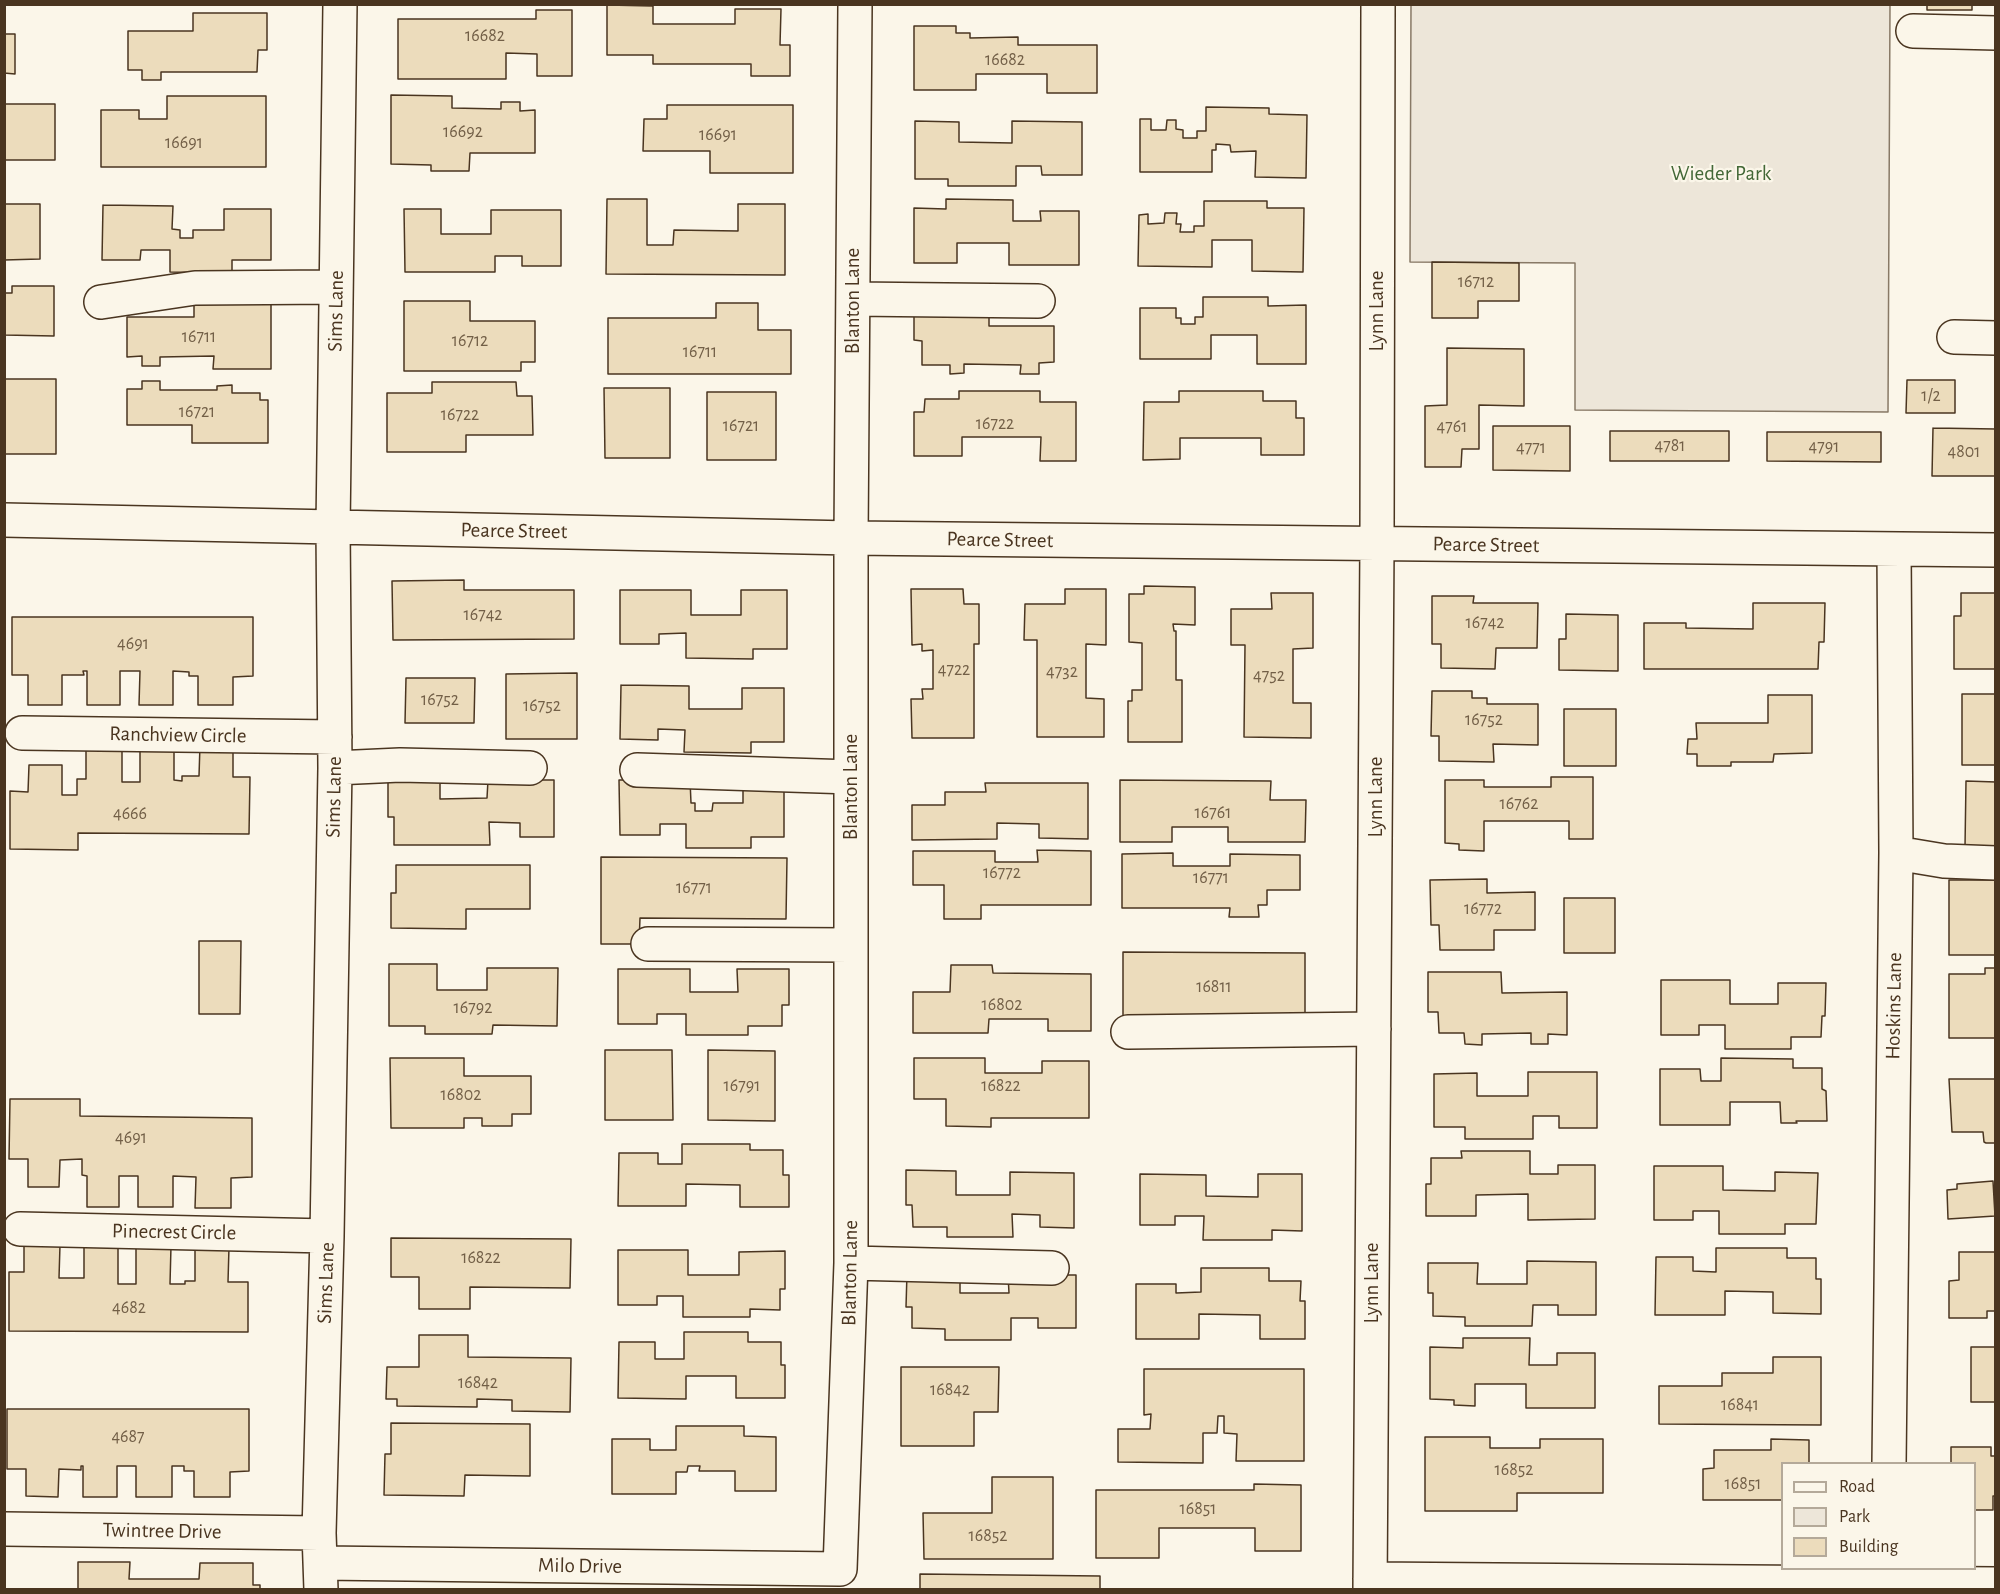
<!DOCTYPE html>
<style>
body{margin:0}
#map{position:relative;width:2000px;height:1594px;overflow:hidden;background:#fbf6e9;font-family:"Alegreya Sans",sans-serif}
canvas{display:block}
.frame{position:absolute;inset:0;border:6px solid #4a3520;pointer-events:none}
.legend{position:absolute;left:1781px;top:1462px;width:195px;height:108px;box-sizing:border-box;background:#fbf6e9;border:2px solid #b4a999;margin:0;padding:8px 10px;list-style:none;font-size:18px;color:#4a3520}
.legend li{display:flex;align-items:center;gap:12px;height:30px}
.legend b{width:30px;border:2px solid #b4a999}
</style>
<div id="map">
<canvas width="2000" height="1594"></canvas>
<div class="frame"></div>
<ul class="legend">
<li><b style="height:8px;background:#fbf6e9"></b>Road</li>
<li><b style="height:16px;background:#ede6d9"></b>Park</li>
<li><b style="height:16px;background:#ecdcbc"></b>Building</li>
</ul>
</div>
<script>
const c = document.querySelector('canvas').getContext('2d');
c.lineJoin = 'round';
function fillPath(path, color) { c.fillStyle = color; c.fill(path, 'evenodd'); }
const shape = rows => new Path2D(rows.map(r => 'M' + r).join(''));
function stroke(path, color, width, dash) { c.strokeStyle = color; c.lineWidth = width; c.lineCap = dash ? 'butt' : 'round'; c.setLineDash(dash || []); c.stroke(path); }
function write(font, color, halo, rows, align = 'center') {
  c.font = font + ' "Alegreya Sans",sans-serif'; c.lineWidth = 4.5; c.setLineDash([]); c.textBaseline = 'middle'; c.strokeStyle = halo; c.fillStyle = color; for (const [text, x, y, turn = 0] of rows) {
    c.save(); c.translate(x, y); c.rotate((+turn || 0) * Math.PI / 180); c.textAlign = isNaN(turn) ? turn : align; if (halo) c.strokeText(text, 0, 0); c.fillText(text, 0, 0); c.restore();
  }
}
const green = shape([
 [1411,5,1890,5,1888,412,1575,410,1575,263,1410,262,1411,5]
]);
fillPath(green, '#ede6d9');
stroke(green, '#887966', 1.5);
const building = shape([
 [1927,4,1972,4,1972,10,1927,10,1927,4],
 [607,5,653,6,653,24,735,24,735,9,781,9,780,45,790,45,790,76,751,76,751,64,653,64,653,55,607,55,607,5],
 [536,10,572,10,572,76,537,76,537,54,506,53,506,79,398,79,398,19,536,19,536,10],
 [193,13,267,13,267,50,258,50,257,72,161,72,161,80,142,80,142,70,128,70,128,31,193,31,193,13],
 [914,26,956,26,956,33,970,33,970,38,1018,37,1018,45,1097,45,1097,93,1047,93,1047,74,976,74,976,90,914,90,914,26],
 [4,34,15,34,15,74,4,73,4,34],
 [391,95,452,96,452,108,501,109,501,102,520,102,520,111,535,110,535,153,470,153,469,171,431,171,431,165,391,164,391,95],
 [167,96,266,96,266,167,101,167,101,110,139,110,139,119,167,119,167,96],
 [4,104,55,104,55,160,4,160,4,104],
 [667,105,793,105,793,173,710,173,710,151,643,151,644,119,667,119,667,105],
 [1206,107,1269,108,1269,114,1307,115,1306,178,1255,177,1256,151,1231,152,1230,145,1216,144,1216,150,1212,150,1212,172,1140,172,1140,119,1151,119,1151,130,1166,130,1167,120,1176,120,1176,129,1183,130,1183,138,1197,138,1197,131,1206,131,1206,107],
 [915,121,959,122,959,142,1012,143,1012,121,1082,122,1082,175,1042,175,1041,166,1016,166,1016,186,948,186,948,179,915,179,915,121],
 [607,199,647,199,647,245,673,245,674,230,738,231,738,204,785,204,785,275,606,274,607,199],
 [946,199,1013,200,1013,221,1041,221,1040,211,1079,211,1079,265,1009,265,1009,243,957,243,957,263,914,263,914,208,946,209,946,199],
 [1204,201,1267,201,1267,208,1304,208,1303,272,1252,271,1252,240,1212,240,1212,267,1138,266,1139,215,1148,214,1148,224,1164,223,1165,213,1177,213,1176,224,1181,224,1180,232,1194,232,1194,226,1204,226,1204,201],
 [4,204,40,204,40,259,4,260,4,204],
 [103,205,173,206,172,229,180,230,180,238,193,238,193,230,224,230,224,209,271,209,271,260,232,260,232,273,170,272,170,250,141,250,140,260,102,260,103,205],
 [404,209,441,209,441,234,491,234,491,210,561,210,561,266,522,266,522,256,495,256,495,272,405,272,404,209],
 [1432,262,1519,263,1519,301,1478,301,1478,318,1432,318,1432,262],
 [12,286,54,286,54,336,4,335,4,293,12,293,12,286],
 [194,296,271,297,271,369,213,369,214,356,160,357,160,366,142,366,142,356,127,357,127,317,194,317,194,296],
 [1203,297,1268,297,1268,306,1306,305,1306,364,1257,364,1257,335,1211,335,1211,359,1140,359,1140,308,1176,308,1176,318,1181,318,1181,324,1195,324,1195,317,1203,317,1203,297],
 [404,301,470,301,470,321,535,321,535,362,521,362,521,371,404,371,404,301],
 [716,303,758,303,758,330,791,330,791,374,608,374,608,318,716,318,716,303],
 [914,307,989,307,989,326,1054,326,1054,362,1039,363,1039,374,1020,374,1021,365,964,364,964,373,950,374,950,365,922,365,922,341,914,340,914,307],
 [1447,348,1524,349,1524,406,1479,405,1479,449,1462,449,1461,467,1425,467,1425,406,1447,405,1447,348],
 [4,379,56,379,56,454,4,454,4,379],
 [1907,380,1955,380,1955,413,1906,413,1907,380],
 [142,381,160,381,160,390,217,390,217,386,232,385,232,393,260,393,260,400,268,400,268,443,192,443,192,425,127,425,127,389,142,389,142,381],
 [432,382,516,382,517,396,532,396,533,435,466,435,466,452,387,452,387,393,432,393,432,382],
 [604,388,670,388,670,458,605,458,604,388],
 [959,391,1040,391,1040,402,1076,402,1076,461,1040,461,1041,437,962,437,962,456,914,456,914,412,924,412,925,399,959,399,959,391],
 [1179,391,1263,391,1263,401,1296,401,1296,418,1304,418,1304,455,1261,455,1261,438,1180,438,1180,459,1143,460,1144,402,1179,402,1179,391],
 [707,392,776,392,776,460,707,460,707,392],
 [1493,426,1570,426,1570,471,1493,470,1493,426],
 [1933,428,1996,429,1996,476,1932,476,1933,428],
 [1610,431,1729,431,1729,461,1610,461,1610,431],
 [1767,432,1881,432,1881,462,1767,461,1767,432],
 [464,580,464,590,574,590,574,639,393,640,392,581,464,580],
 [1144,586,1195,587,1195,625,1173,624,1174,631,1176,631,1176,680,1182,680,1182,742,1128,742,1128,701,1132,701,1132,690,1142,690,1142,643,1129,642,1129,594,1144,594,1144,586],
 [911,589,963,589,964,604,979,604,979,644,974,644,974,738,912,738,911,699,923,699,922,689,933,689,933,650,922,651,922,644,912,645,911,589],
 [1065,589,1106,589,1106,645,1086,644,1086,698,1104,699,1104,737,1037,737,1037,640,1024,640,1025,604,1065,604,1065,589],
 [620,590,691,590,691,615,741,615,741,590,787,590,787,649,753,649,753,659,686,658,686,633,659,634,659,644,620,644,620,590],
 [1271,593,1313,593,1313,648,1293,649,1293,703,1311,703,1311,738,1244,737,1245,645,1231,645,1231,609,1272,609,1271,593],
 [1961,593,1996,593,1996,669,1954,669,1954,616,1961,616,1961,593],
 [1432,596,1474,596,1473,603,1538,603,1537,648,1496,648,1495,669,1441,668,1441,644,1432,644,1432,596],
 [1753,603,1825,603,1824,642,1819,642,1818,669,1644,669,1644,623,1686,623,1686,628,1753,629,1753,603],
 [1566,614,1618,615,1618,671,1559,670,1559,639,1566,639,1566,614],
 [12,617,253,617,253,676,233,677,233,705,198,705,198,676,189,676,189,672,173,671,173,705,139,705,140,671,120,671,120,705,87,705,87,671,83,671,84,675,62,675,62,705,28,705,28,675,12,675,12,617],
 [577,673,577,739,506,739,506,674,577,673],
 [406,678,475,678,474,723,405,723,406,678],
 [621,685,689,686,689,709,742,709,742,688,784,688,784,742,751,742,751,753,684,752,685,730,658,729,658,740,620,739,621,685],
 [1432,691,1472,691,1472,698,1487,698,1487,704,1538,704,1538,745,1493,744,1494,762,1439,761,1439,736,1431,736,1432,691],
 [1962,694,1996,694,1996,765,1962,765,1962,694],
 [1768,695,1812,695,1812,753,1774,754,1773,762,1731,762,1731,766,1697,766,1697,754,1687,754,1688,739,1697,739,1696,723,1768,723,1768,695],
 [1564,709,1616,709,1616,766,1564,766,1564,709],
 [86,744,122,745,122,782,140,782,140,745,174,745,174,780,182,781,182,776,199,776,200,745,233,746,233,777,250,777,249,834,78,833,78,850,10,849,10,791,28,792,29,765,62,765,62,795,77,795,77,779,86,779,86,744],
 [1551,777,1593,777,1593,839,1569,839,1569,821,1484,821,1484,851,1459,850,1459,844,1445,843,1445,780,1484,780,1484,787,1551,787,1551,777],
 [440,779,440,799,487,798,488,780,554,780,554,837,520,837,520,823,489,822,490,845,394,845,394,817,388,817,388,780,440,779],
 [619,780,690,780,691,803,695,803,695,811,712,811,713,803,743,803,743,781,784,780,784,837,751,837,751,848,686,848,686,824,660,824,660,835,620,835,619,780],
 [1120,780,1271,781,1270,800,1306,800,1305,842,1228,842,1228,827,1172,827,1172,842,1120,842,1120,780],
 [1966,781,1996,782,1996,847,1965,847,1966,781],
 [985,783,1088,783,1088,839,1039,838,1039,824,997,823,997,839,912,840,912,805,945,805,945,792,986,792,985,783],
 [1037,850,1091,851,1091,905,981,905,981,919,944,919,944,885,913,885,913,851,995,851,995,862,1038,862,1037,850],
 [1173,853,1173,866,1230,866,1230,854,1300,855,1300,890,1267,890,1267,905,1258,905,1259,917,1229,917,1230,908,1122,908,1122,854,1173,853],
 [601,857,787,858,786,919,640,918,639,944,601,944,601,857],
 [396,865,530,865,530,909,466,909,466,929,391,928,391,893,396,893,396,865],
 [1487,879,1487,893,1535,892,1535,930,1494,930,1494,950,1440,950,1439,925,1431,925,1430,880,1487,879],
 [1949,880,1996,880,1996,955,1949,955,1949,880],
 [1564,898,1615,898,1615,953,1564,953,1564,898],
 [199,941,241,941,240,1014,199,1014,199,941],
 [1123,952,1305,953,1305,1023,1123,1022,1123,952],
 [389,964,437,964,437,990,487,990,487,968,558,968,557,1026,493,1025,492,1034,425,1034,425,1026,389,1026,389,964],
 [951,965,992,965,993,973,1091,974,1091,1031,1048,1031,1048,1019,989,1019,988,1033,913,1033,913,992,950,992,951,965],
 [1985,968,1996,968,1996,1038,1949,1038,1949,974,1985,974,1985,968],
 [618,969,690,969,690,992,738,992,737,969,789,969,789,1005,782,1005,782,1026,748,1026,748,1035,686,1035,686,1014,657,1014,657,1024,618,1024,618,969],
 [1428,972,1501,972,1502,993,1567,992,1567,1035,1548,1034,1548,1044,1531,1044,1531,1033,1482,1034,1482,1045,1465,1044,1464,1033,1439,1033,1438,1012,1428,1012,1428,972],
 [1661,980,1730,980,1730,1004,1778,1004,1778,983,1826,983,1825,1016,1822,1016,1821,1037,1791,1037,1791,1049,1725,1049,1725,1025,1699,1025,1699,1035,1661,1035,1661,980],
 [605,1050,672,1050,673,1120,605,1120,605,1050],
 [708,1050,775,1051,775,1121,708,1120,708,1050],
 [390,1058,464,1058,464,1076,531,1076,531,1114,512,1114,512,1126,482,1126,482,1118,464,1118,464,1128,391,1128,390,1058],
 [914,1058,985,1058,985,1073,1042,1073,1042,1061,1089,1061,1089,1118,991,1118,991,1127,946,1126,946,1099,914,1099,914,1058],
 [1721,1058,1793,1059,1793,1068,1822,1068,1822,1089,1826,1091,1827,1121,1796,1121,1797,1123,1781,1123,1780,1102,1730,1102,1730,1125,1660,1125,1660,1069,1700,1069,1701,1081,1721,1081,1721,1058],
 [1528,1072,1597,1072,1597,1128,1559,1128,1559,1116,1533,1116,1533,1139,1465,1139,1465,1127,1434,1127,1434,1074,1477,1073,1477,1096,1528,1096,1528,1072],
 [1949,1079,1996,1079,1996,1143,1986,1143,1984,1142,1983,1132,1952,1132,1949,1079],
 [10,1099,80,1099,80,1116,252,1118,252,1177,231,1178,231,1208,195,1208,196,1177,173,1176,173,1207,138,1207,138,1176,119,1176,119,1207,87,1207,87,1176,82,1175,82,1159,60,1160,59,1187,28,1187,28,1159,9,1159,10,1099],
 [682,1144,750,1144,750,1150,783,1150,783,1175,789,1175,789,1207,740,1207,740,1185,686,1184,686,1206,618,1206,619,1153,658,1153,658,1164,682,1164,682,1144],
 [1461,1151,1530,1151,1530,1174,1558,1174,1558,1165,1595,1165,1595,1219,1528,1220,1528,1194,1476,1195,1476,1216,1426,1216,1426,1184,1431,1184,1431,1158,1462,1158,1461,1151],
 [1654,1166,1723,1166,1723,1190,1775,1191,1775,1172,1818,1173,1816,1224,1785,1224,1785,1234,1719,1234,1719,1211,1693,1211,1693,1220,1654,1220,1654,1166],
 [906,1170,956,1171,956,1195,1010,1195,1010,1172,1074,1173,1074,1228,1040,1227,1040,1215,1012,1214,1013,1237,947,1237,947,1227,913,1227,912,1205,906,1205,906,1170],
 [1140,1174,1206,1175,1206,1196,1258,1197,1258,1174,1302,1174,1302,1231,1272,1230,1272,1240,1203,1240,1204,1216,1175,1216,1175,1225,1140,1225,1140,1174],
 [1993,1181,1995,1216,1948,1219,1947,1190,1957,1189,1957,1184,1993,1181],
 [391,1238,571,1239,570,1288,470,1287,470,1309,419,1309,419,1277,391,1277,391,1238],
 [24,1245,60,1245,59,1278,84,1278,84,1245,118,1246,118,1284,136,1284,136,1246,171,1246,170,1284,185,1284,185,1281,195,1281,195,1247,229,1247,228,1282,248,1282,248,1332,9,1331,9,1272,24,1272,24,1245],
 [1716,1248,1787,1248,1787,1258,1816,1258,1816,1279,1821,1279,1821,1314,1773,1313,1773,1292,1725,1291,1725,1315,1655,1315,1656,1257,1693,1257,1693,1271,1716,1272,1716,1248],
 [618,1250,688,1250,688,1275,739,1275,739,1252,785,1251,785,1289,780,1289,780,1310,750,1309,750,1317,683,1317,683,1296,657,1296,657,1305,618,1305,618,1250],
 [1959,1252,1996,1252,1996,1311,1987,1311,1987,1318,1949,1318,1949,1281,1959,1280,1959,1252],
 [1527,1261,1596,1262,1596,1315,1558,1315,1558,1305,1533,1305,1532,1326,1465,1326,1465,1317,1433,1316,1433,1293,1428,1293,1428,1263,1478,1263,1477,1284,1527,1284,1527,1261],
 [1201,1268,1269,1268,1269,1281,1301,1281,1300,1301,1305,1301,1305,1339,1260,1339,1260,1315,1199,1314,1199,1339,1136,1339,1136,1284,1176,1284,1176,1293,1201,1292,1201,1268],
 [907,1273,960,1273,960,1293,1009,1293,1008,1275,1076,1275,1076,1328,1038,1328,1038,1318,1011,1318,1011,1340,945,1340,945,1329,912,1328,912,1307,906,1307,907,1273],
 [684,1332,748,1332,748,1342,781,1342,781,1365,785,1365,785,1398,736,1398,736,1376,686,1376,686,1399,618,1398,619,1342,655,1342,655,1359,684,1359,684,1332],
 [419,1335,468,1335,468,1357,571,1358,570,1412,512,1411,512,1400,477,1399,477,1407,397,1406,397,1399,386,1399,387,1367,419,1367,419,1335],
 [1463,1338,1530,1338,1529,1365,1557,1365,1557,1353,1595,1353,1595,1408,1526,1408,1526,1384,1475,1384,1475,1406,1454,1405,1454,1400,1430,1399,1430,1347,1463,1348,1463,1338],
 [1971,1347,1996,1347,1996,1402,1971,1402,1971,1347],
 [1773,1357,1821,1357,1821,1425,1659,1424,1659,1386,1722,1386,1722,1373,1773,1373,1773,1357],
 [901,1367,999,1367,998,1412,974,1412,974,1446,901,1446,901,1367],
 [1144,1369,1304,1369,1304,1461,1236,1461,1237,1434,1224,1433,1224,1416,1218,1416,1217,1433,1203,1433,1203,1463,1118,1462,1118,1429,1150,1429,1151,1414,1144,1415,1144,1369],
 [7,1409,249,1409,249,1471,230,1472,230,1497,194,1497,194,1471,184,1471,184,1466,172,1466,172,1497,136,1497,136,1466,117,1466,117,1497,83,1497,83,1466,81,1466,81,1470,59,1469,58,1497,26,1496,26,1469,7,1469,7,1409],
 [391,1423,530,1424,530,1476,465,1475,464,1496,384,1495,385,1454,391,1454,391,1423],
 [676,1426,744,1426,744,1436,776,1437,776,1491,735,1491,735,1471,699,1471,700,1466,688,1466,687,1472,676,1472,676,1494,612,1494,612,1439,650,1439,650,1450,676,1450,676,1426],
 [1425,1437,1490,1437,1490,1448,1540,1448,1540,1439,1603,1439,1603,1493,1517,1493,1517,1511,1425,1511,1425,1437],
 [1771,1439,1809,1440,1809,1464,1782,1464,1782,1500,1703,1500,1703,1469,1714,1468,1714,1450,1771,1450,1771,1439],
 [1951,1447,1991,1447,1991,1456,1996,1456,1996,1496,1993,1496,1993,1510,1974,1510,1974,1464,1951,1464,1951,1447],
 [992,1477,1053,1477,1053,1559,924,1559,923,1513,992,1513,992,1477],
 [1254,1484,1301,1485,1301,1551,1255,1551,1255,1528,1159,1528,1159,1558,1096,1558,1096,1490,1254,1490,1254,1484],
 [78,1562,130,1562,129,1579,199,1579,200,1563,253,1563,253,1585,260,1585,260,1590,78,1590,78,1562],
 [920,1574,1100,1576,1100,1590,920,1590,920,1574]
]);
fillPath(building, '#ecdcbc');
stroke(building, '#4a3520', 1.5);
const minor = shape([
 [1913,31,1996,33],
 [853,299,1038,301],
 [101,302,195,288,336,287],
 [1954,337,1996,338],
 [4,520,851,538,1996,550],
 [22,733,335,737],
 [335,768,400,765,530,768],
 [637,770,851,777],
 [1896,853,1944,861,1996,863],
 [648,944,851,945],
 [1128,1032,1374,1029],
 [20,1229,327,1236],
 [851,1263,1052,1268],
 [1889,1464,1896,853,1894,549],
 [4,1529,319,1533],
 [321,1563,840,1569,851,1263,851,538,855,4],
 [1370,1579,1996,1584],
 [321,1590,319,1533,327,1236,335,768,333,527,340,4],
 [1370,1590,1377,544,1378,4]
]);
stroke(minor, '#4a3520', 36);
stroke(minor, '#fbf6e9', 33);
write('18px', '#725f47', null, [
 ["16682",485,36],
 ["16682",1005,60],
 ["16692",463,132],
 ["16691",718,135],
 ["16691",184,143],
 ["16712",1476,282],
 ["16711",199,337],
 ["16712",470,341],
 ["16711",700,352],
 ["1/2",1931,396],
 ["16721",197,412],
 ["16722",460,415],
 ["16722",995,424],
 ["16721",741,426],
 ["4761",1452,427],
 ["4781",1670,446],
 ["4791",1824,447],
 ["4771",1531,448],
 ["4801",1964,452],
 ["16742",483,615],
 ["16742",1485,623],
 ["4691",133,644],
 ["4722",954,670],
 ["4732",1062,672],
 ["4752",1269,676],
 ["16752",440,700],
 ["16752",542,706],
 ["16752",1484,720],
 ["16762",1519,804],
 ["16761",1213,813],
 ["4666",130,814],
 ["16772",1002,873],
 ["16771",1211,878],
 ["16771",694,888],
 ["16772",1483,909],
 ["16811",1214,987],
 ["16802",1002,1005],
 ["16792",473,1008],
 ["16791",742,1086],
 ["16822",1001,1086],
 ["16802",461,1095],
 ["4691",131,1138],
 ["16822",481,1258],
 ["4682",129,1308],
 ["16842",478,1383],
 ["16842",950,1390],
 ["16841",1740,1405],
 ["4687",128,1437],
 ["16852",1514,1470],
 ["16851",1743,1484],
 ["16851",1198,1509],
 ["16852",988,1536]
]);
write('21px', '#436837', '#fbf6e9', [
 ["Wieder Park",1721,174]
]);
write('21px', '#4a3520', '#fbf6e9', [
 ["Blanton Lane",853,301,-90],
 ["Sims Lane",336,311,-89],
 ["Lynn Lane",1377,311,-90],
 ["Pearce Street",514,531,1],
 ["Pearce Street",1000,540,1],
 ["Pearce Street",1486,545,1],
 ["Ranchview Circle",178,735,1],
 ["Blanton Lane",851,787,-90],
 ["Sims Lane",334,797,-89],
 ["Lynn Lane",1376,797,-90],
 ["Hoskins Lane",1894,1006,-89],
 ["Pinecrest Circle",174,1232,1],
 ["Blanton Lane",850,1273,-89],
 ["Sims Lane",326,1283,-88],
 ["Lynn Lane",1372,1283,-90],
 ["Twintree Drive",162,1531,1],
 ["Milo Drive",580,1566,1]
]);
</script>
